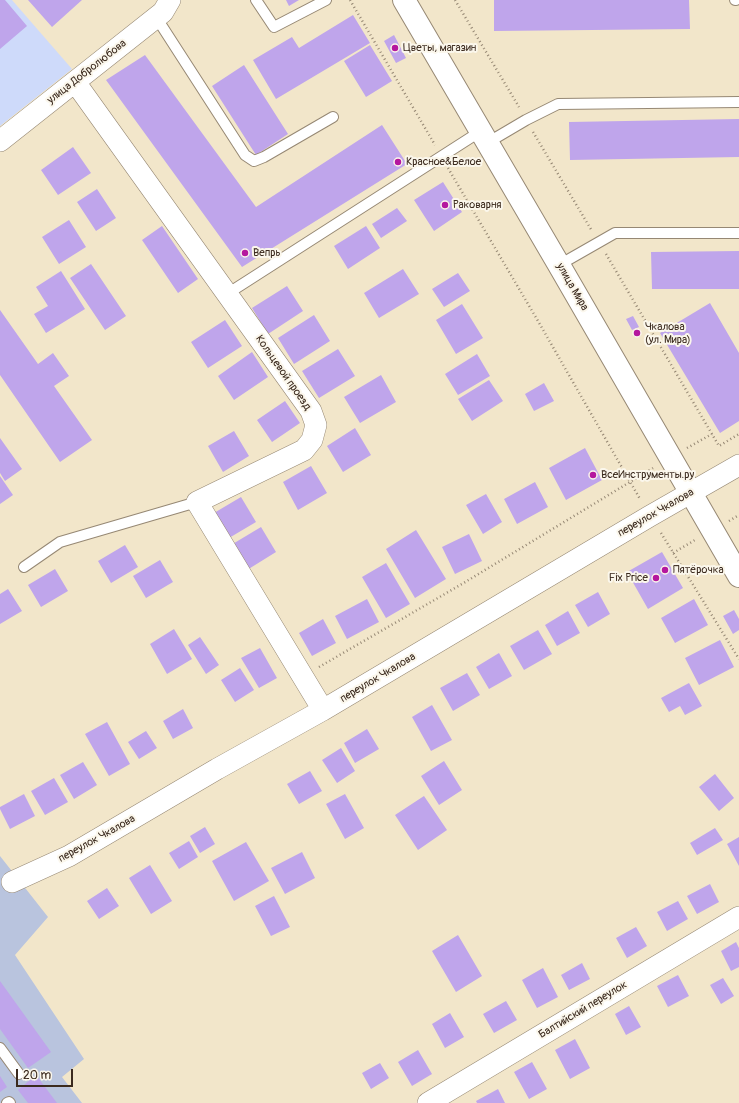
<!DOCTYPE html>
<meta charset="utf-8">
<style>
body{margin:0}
#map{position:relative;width:739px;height:1103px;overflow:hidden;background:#f2e6ca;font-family:Pangolin,sans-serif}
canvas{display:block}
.scale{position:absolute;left:16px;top:1069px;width:57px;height:18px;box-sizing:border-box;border:2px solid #3b2a1e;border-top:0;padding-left:5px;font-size:12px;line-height:14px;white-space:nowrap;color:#3b2a1e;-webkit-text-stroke:3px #fbf7ec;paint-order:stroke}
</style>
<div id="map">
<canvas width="739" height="1103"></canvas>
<div class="scale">20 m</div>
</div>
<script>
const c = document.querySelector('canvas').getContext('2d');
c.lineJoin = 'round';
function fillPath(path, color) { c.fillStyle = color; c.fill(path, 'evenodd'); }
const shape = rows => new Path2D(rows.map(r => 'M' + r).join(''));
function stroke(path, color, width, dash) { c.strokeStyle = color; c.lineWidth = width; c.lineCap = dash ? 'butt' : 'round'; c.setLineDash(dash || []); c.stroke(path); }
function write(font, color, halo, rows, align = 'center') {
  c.font = font + ' Pangolin,sans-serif'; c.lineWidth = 4; c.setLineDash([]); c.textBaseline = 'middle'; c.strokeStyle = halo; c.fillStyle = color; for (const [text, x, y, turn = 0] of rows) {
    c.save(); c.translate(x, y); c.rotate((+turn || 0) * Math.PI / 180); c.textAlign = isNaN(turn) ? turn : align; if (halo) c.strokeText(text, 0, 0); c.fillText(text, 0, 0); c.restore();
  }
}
fillPath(shape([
 [0,0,12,0,72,69,0,126]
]), '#cedafa');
fillPath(shape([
 [0,856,48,917,15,955,84,1059,62,1077,82,1103,0,1103]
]), '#b9c4de');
fillPath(shape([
 [0,0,5,0,27,26,0,49],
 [28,0,82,0,52,27],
 [286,0,299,0,289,6],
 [494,0,689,0,690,29,494,31],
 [353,15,370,43,276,99,253,60,292,37,299,48],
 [394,35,406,58,396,63,384,41],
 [370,45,392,81,366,97,344,61],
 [145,55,256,207,382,125,407,164,242,267,106,80],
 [244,65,288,134,256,155,212,86],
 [739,119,739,157,570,160,569,122],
 [73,147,91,173,58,195,41,170],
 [443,182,462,212,434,231,414,200],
 [97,189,116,218,96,231,77,202],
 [397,208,407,221,381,238,372,224],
 [69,220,86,247,59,264,42,237],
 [162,226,198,279,178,293,142,240],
 [366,226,380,248,348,269,334,246],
 [739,251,739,289,652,289,651,252],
 [91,264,126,316,105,330,70,278],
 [403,269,419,294,379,318,364,293],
 [61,271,85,309,46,333,34,314,48,306,36,287],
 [458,273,470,291,444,307,432,289],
 [287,286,303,311,268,334,252,308],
 [710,303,739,353,739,421,720,433,660,333],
 [462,304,483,338,456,354,436,320],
 [0,310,38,364,53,353,69,376,54,386,92,440,60,462,0,375],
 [314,315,330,341,294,364,278,338],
 [633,316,639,327,632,330,626,319],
 [225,320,242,346,208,368,191,342],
 [338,349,355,376,319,398,302,371],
 [252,352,268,377,234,400,218,376],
 [477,354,490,376,458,395,445,374],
 [381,375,396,402,360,423,344,397],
 [489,380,503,401,472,421,458,399],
 [544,383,554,401,534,411,525,394],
 [285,401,300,423,272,442,257,420],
 [355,428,371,455,343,472,327,446],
 [234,431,249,456,223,472,208,446],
 [0,438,22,469,5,481,0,473],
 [585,448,602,480,566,500,549,468],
 [311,466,327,493,298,510,283,482],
 [0,476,13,495,0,504],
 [535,482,548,507,517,524,504,499],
 [486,494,502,522,483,534,466,505],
 [241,497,256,522,229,538,214,513],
 [261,527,276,552,247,570,231,545],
 [416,530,446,579,415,598,386,549],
 [469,534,482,561,455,574,442,547],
 [125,545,138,567,111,583,98,561],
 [662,552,683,588,648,609,627,572],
 [160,560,173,582,146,598,133,576],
 [386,563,410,604,386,618,362,577],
 [55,569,68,591,41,607,28,585],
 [8,589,22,611,0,624,0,594],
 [598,592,610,614,588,627,575,605],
 [367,599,379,622,347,639,335,616],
 [694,599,708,625,675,643,661,618],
 [734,610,739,619,739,630,733,634,723,616],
 [568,611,580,633,557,646,545,625],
 [323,619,336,643,312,656,299,633],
 [174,629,192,659,167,674,150,644],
 [538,630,552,654,524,670,510,646],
 [200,637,219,665,206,674,188,645],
 [720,640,734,667,699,685,685,658],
 [260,648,277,678,259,688,241,658],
 [499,653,512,676,489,689,476,667],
 [240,668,254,690,235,702,221,680],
 [467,673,480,695,453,711,440,688],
 [689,683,702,706,685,715,680,706,669,712,661,698],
 [432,705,452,740,431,751,412,717],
 [183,709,193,728,173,739,163,721],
 [107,722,130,764,109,776,85,734],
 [367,729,379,749,355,763,344,743],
 [146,731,157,748,139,759,128,742],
 [341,748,355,771,337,783,322,760],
 [444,761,462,790,439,805,421,776],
 [83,762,97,785,74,799,60,775],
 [310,771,322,791,299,804,287,784],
 [715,774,734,798,719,811,699,787],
 [54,778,68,802,45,815,31,791],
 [24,794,35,816,10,829,0,809,0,807],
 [345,794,364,828,345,839,326,804],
 [424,796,447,830,418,850,395,815],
 [205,827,215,844,200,853,190,836],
 [715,828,723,840,697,855,690,843],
 [739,837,739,866,727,844],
 [189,841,198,857,179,869,169,853],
 [246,842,269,881,234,901,212,861],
 [302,852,315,878,285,894,271,868],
 [150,865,172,901,151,914,129,878],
 [710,884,719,902,697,914,687,896],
 [107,888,119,906,99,919,87,901],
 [274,896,290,927,271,936,255,906],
 [678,901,688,919,667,931,657,912],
 [636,927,647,946,627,958,616,938],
 [458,935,482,976,456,992,432,951],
 [736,942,739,948,739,967,731,971,721,951],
 [582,963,590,979,569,990,561,975],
 [543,968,558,997,537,1008,522,980],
 [678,975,689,996,668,1007,657,986],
 [723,978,734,996,721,1004,710,985],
 [0,981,51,1052,28,1068,0,1029],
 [506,1001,517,1020,494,1033,483,1014],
 [629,1006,641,1027,626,1035,615,1014],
 [450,1013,464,1037,445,1048,432,1024],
 [575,1039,590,1068,570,1079,555,1050],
 [418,1050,432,1074,412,1086,398,1062],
 [532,1062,547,1089,529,1099,514,1072],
 [380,1063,389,1078,371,1089,362,1073],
 [36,1075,57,1103,28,1103,18,1090],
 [0,1076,7,1087,0,1092],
 [498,1089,505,1103,477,1103,476,1101]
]), '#bfa5eb');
const service = shape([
 [256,0,274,27,326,0],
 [735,0,736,0],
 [156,17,245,155,254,161,264,157,333,117],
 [487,143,526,120,558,104,739,102],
 [559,265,615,233,739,233],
 [227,294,481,131],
 [24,567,60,542,197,502],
 [0,1048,19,1074],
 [7,1103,9,1102,10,1103]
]);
const minor = shape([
 [75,82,311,411,316,425,312,440,304,450,197,502,323,710],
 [0,141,163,12,170,0],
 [12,882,69,856,217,769,323,710,650,516,739,465],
 [428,1103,739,917]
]);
const primary = shape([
 [404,0,559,265,739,576]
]);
stroke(service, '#968874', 12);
stroke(minor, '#968874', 22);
stroke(primary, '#968874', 24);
stroke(shape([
 [350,0,435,145],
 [455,0,519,107],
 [533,132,592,231],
 [448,168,538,321,640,499],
 [606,254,719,446,739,434],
 [687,448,712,434],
 [729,521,739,515],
 [661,533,739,659],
 [673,553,695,540],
 [319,667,462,584,653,468]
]), '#968874', 2.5, [1, 3]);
stroke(service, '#fff', 10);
stroke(minor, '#fff', 21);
stroke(primary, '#fff', 22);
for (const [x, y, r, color] of [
 [395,48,4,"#b5179e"],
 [398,162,4,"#b5179e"],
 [445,205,4,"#b5179e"],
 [245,253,4,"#b5179e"],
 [637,333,4,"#b5179e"],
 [593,475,4,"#b5179e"],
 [665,570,4,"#b5179e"],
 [656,578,4,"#b5179e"]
]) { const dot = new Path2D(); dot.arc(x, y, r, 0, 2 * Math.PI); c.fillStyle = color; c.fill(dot); stroke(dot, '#fbf7ec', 1.5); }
write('11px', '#3b2a1e', '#fbf7ec', [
 ["Цветы, магазин",403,48],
 ["Красное&Белое",406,162],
 ["Раковарня",453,205],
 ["Вепрь",253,253],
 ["Чкалова",645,327],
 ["(ул. Мира)",645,340],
 ["ВсеИнструменты.ру",601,475],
 ["Пятёрочка",673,570],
 ["Fix Price",648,578,"right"]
], 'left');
write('11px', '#3b2a1e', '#fbf7ec', [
 ["улица Добролюбова",87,72,-38],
 ["улица Мира",572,287,60],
 ["Кольцевой проезд",283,373,55],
 ["переулок Чкалова",656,513,-30],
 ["переулок Чкалова",378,678,-31],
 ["переулок Чкалова",97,839,-29],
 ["Балтийский переулок",583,1010,-31]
]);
</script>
